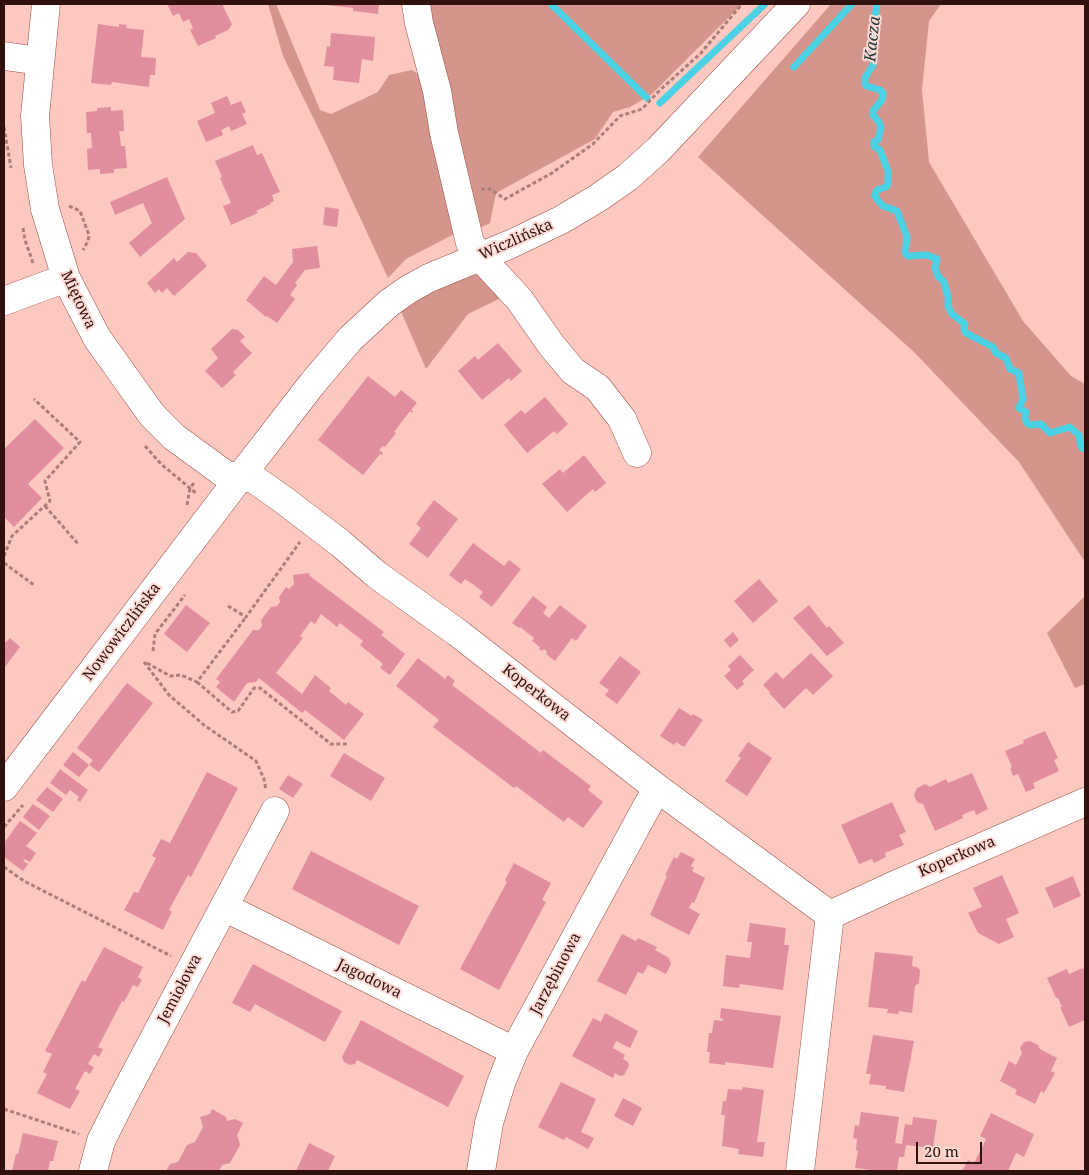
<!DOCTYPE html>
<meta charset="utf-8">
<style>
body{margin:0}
#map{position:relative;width:1089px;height:1175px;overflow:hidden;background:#fcc8c0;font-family:"Noto Serif",serif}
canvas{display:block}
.frame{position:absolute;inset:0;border:5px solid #30110e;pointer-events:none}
.scale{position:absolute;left:916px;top:1142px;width:66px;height:22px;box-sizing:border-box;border:2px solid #30110e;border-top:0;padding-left:6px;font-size:15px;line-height:18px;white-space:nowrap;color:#30110e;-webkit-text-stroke:4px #fedad4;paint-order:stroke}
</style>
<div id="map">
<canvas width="1089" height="1175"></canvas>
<div class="frame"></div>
<div class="scale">20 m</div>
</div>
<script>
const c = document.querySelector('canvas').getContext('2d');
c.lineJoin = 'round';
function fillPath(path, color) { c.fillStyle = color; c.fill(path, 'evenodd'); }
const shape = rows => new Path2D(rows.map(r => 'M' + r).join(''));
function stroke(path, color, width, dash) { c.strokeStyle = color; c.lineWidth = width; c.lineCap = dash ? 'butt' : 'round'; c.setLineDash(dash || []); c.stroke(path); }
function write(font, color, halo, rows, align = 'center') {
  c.font = font + ' "Noto Serif",serif'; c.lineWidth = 4; c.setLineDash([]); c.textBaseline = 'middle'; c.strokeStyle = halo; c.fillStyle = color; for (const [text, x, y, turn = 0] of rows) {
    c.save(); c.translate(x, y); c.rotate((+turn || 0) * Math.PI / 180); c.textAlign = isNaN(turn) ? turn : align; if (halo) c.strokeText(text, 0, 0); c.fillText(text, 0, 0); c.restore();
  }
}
fillPath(shape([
 [268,4,276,4,320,110,331,114,378,92,389,75,412,70,422,77,460,231,406,259,388,278,326,144,283,56],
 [425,4,742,4,652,94,630,107,613,112,595,139,496,193,490,223,480,228],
 [831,4,941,4,929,21,922,90,929,162,1023,321,1071,376,1085,384,1085,562,1019,462,914,352,698,157],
 [471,275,478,275,489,280,505,296,468,314,426,369,400,309,431,289],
 [1085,596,1085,684,1075,688,1047,633]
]), '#d4958c');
stroke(shape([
 [551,4,647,98],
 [877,4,874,25,874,57,873,65,865,78,865,84,867,86,880,90,883,93,882,100,873,111,873,115,879,122,881,128,878,140,874,142,874,146,880,150,888,171,888,184,886,187,877,190,875,195,876,198,883,206,897,211,907,237,905,252,906,254,908,256,927,255,937,259,935,268,938,276,944,282,948,297,948,306,952,314,965,324,964,329,966,333,993,347,996,353,1006,358,1010,369,1019,373,1023,399,1019,408,1026,412,1025,418,1027,423,1030,425,1041,424,1050,433,1070,427,1079,435,1081,446,1082,448,1085,449],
 [794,67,852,4],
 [660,103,765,4]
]), '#4bd2e4', 7);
fillPath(shape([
 [167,4,217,4,218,6,222,4,232,24,228,30,215,36,216,38,198,46,190,30,193,28,189,19,183,22,179,13,173,16],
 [327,4,379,4,378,14,353,11,353,8,326,5],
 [98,24,119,27,119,24,127,25,126,28,144,30,141,57,156,58,155,75,150,75,149,87,112,82,111,85,91,83],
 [331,33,375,37,373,61,362,59,359,83,333,80,334,67,324,66,327,46,330,47],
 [227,96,231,105,241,101,246,112,242,114,247,124,231,131,229,126,221,130,223,135,206,142,197,121,215,113,211,103],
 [111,107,111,111,123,110,124,131,119,131,120,138,121,146,125,146,127,168,114,169,114,173,100,174,100,169,88,170,87,149,92,148,91,133,87,133,86,112,97,111,97,108],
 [253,145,257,155,262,153,280,192,272,195,274,201,270,203,271,204,256,211,258,213,231,225,223,206,231,203,220,178,222,177,215,161],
 [167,177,185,219,140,257,129,243,152,223,143,203,115,215,110,202],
 [325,207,339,209,337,227,323,225],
 [317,246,320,268,305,270,295,283,297,285,290,295,295,299,277,323,267,316,266,317,246,300,264,276,276,285,293,262,292,249],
 [188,252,196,253,207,266,174,296,167,288,162,293,159,289,155,293,147,283,174,258,177,262],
 [232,329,238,330,245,337,240,341,252,353,233,372,236,375,222,388,205,371,218,358,211,349],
 [498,343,522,371,511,381,509,378,482,400,458,371,475,356,478,360],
 [368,376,395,397,401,390,417,403,411,410,413,411,412,413,410,411,394,432,396,433,385,447,383,446,379,450,383,453,382,455,380,454,363,475,318,440],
 [545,397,568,424,557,434,554,431,527,453,504,425,521,410,525,414],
 [35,419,64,448,28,484,42,498,14,527,4,517,4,449],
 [584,455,606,483,595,492,593,489,567,512,542,484,560,469,563,473],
 [434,500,458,519,428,558,409,544,421,528,416,524],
 [473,543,504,566,509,560,521,569,492,607,479,597,483,592,474,585,465,579,461,584,449,575],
 [309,573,310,576,384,632,381,635,405,654,390,675,380,668,383,664,360,645,363,641,340,623,337,627,321,614,315,624,311,621,300,636,303,638,276,673,302,694,315,675,331,688,329,691,346,705,348,702,364,714,344,740,305,710,302,713,259,678,256,682,247,683,234,702,216,687,220,682,216,679,253,630,259,630,262,626,261,620,271,607,277,606,280,602,279,597,286,587,289,589,294,584,293,575],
 [759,579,778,601,753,623,734,601],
 [533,596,547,607,543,613,549,618,560,605,587,626,576,641,572,638,555,661,546,654,547,652,544,649,542,651,539,649,540,647,532,641,534,638,520,627,519,628,512,623],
 [186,605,210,623,187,652,164,634],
 [809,605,827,628,829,626,844,643,827,656,793,618],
 [733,632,739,640,730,648,724,640],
 [10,638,20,647,4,668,4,641,6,642],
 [811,653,833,676,813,695,806,688,784,709,769,693,770,692,763,685,776,672,783,679],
 [740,655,754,670,742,681,744,684,737,690,724,676,731,670,728,666],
 [620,656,641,672,617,704,605,695,609,690,599,683],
 [418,658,444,678,444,680,448,675,455,681,452,685,541,753,543,750,591,786,588,790,603,802,583,828,568,817,564,822,516,786,514,788,433,727,439,720,396,686],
 [127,683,153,703,99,772,89,765,93,760,77,748],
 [679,708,692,716,693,714,703,720,684,747,676,742,674,745,660,736],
 [1045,731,1058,758,1054,760,1059,771,1033,783,1035,788,1026,792,1018,774,1013,776,1010,768,1012,767,1005,751,1024,743,1023,740],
 [748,742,772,758,747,796,725,781,741,758,738,756],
 [73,752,89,765,79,777,63,765],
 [344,753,385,778,371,801,330,776],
 [60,769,88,790,80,802,77,800,79,797,70,790,66,795,50,783],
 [207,772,238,788,191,877,188,875,169,910,172,912,163,930,124,910,134,892,138,893,156,858,152,856,161,839,170,843],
 [972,773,988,809,976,815,974,810,962,815,963,818,935,831,923,804,917,802,914,795,917,788,925,784,930,787,946,779,948,783],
 [288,775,303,784,293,798,279,789],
 [47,787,63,799,53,812,36,800],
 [892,802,906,832,899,835,904,845,885,853,886,857,874,863,872,859,859,864,841,825],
 [33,804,50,816,39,830,23,817],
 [20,821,37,833,26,846,36,853,30,862,25,859,23,861,28,864,23,871,4,857,4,843],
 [311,851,419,906,399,945,292,889],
 [681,852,695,859,691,866,694,868,692,871,705,878,694,903,692,902,689,908,700,914,689,935,650,915,667,876,665,875,674,857,677,859],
 [514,863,551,883,542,900,546,902,499,990,460,969,507,882,505,880],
 [1002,875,1019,913,1006,919,1014,937,999,944,978,933,968,913,982,907,973,888],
 [1073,876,1081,896,1054,908,1045,888],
 [750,923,786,928,784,945,789,945,783,990,740,984,739,988,723,986,726,955,750,958,752,942,747,942],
 [622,934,636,941,638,938,657,947,655,950,669,958,671,964,666,974,648,965,643,974,638,972,626,995,597,981],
 [104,947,143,967,138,977,142,980,138,987,133,985,124,1002,122,1001,98,1047,103,1049,99,1057,94,1054,88,1064,94,1067,90,1074,85,1071,75,1089,80,1091,70,1109,37,1093,47,1074,43,1072,52,1054,45,1051,82,980,85,982],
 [875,952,913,956,912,966,917,967,920,970,919,983,915,986,912,1013,899,1011,898,1014,887,1013,888,1009,868,1007],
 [253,964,342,1011,325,1042,255,1004,250,1012,232,1003],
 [1083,968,1085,974,1085,1020,1069,1027,1060,1007,1062,1007,1058,998,1056,998,1047,978,1067,969,1069,974],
 [721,1008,781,1016,773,1068,725,1062,725,1065,709,1063,710,1052,707,1052,709,1033,712,1033,714,1020,723,1021,723,1019,720,1018],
 [605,1013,638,1031,630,1048,616,1041,613,1048,625,1055,623,1059,628,1062,629,1066,624,1075,620,1076,615,1073,613,1078,572,1056,593,1018,601,1022],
 [361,1020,464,1076,448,1107,357,1060,355,1064,350,1065,344,1062,342,1057],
 [873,1035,914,1041,904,1092,886,1089,886,1086,869,1084,871,1074,866,1074],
 [1030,1041,1038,1045,1040,1049,1057,1058,1051,1071,1055,1073,1044,1093,1041,1091,1035,1104,1015,1094,1017,1090,1000,1081,1009,1061,1016,1065,1022,1053,1020,1048,1024,1042],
 [561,1082,596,1099,581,1132,594,1138,588,1149,566,1137,564,1140,538,1127],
 [743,1087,764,1090,757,1142,765,1142,763,1157,738,1154,739,1149,722,1146,725,1115,721,1115,723,1101,726,1101,728,1089,742,1090],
 [623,1098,642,1108,633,1126,614,1116],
 [212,1109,226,1117,227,1121,235,1119,243,1123,237,1135,240,1145,230,1163,222,1165,219,1171,166,1171,170,1164,178,1162,187,1145,195,1142,203,1127,200,1117,210,1114],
 [861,1112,899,1117,895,1143,902,1144,905,1124,912,1125,913,1117,937,1120,933,1148,906,1145,904,1157,899,1157,897,1171,880,1171,855,1168,858,1151,856,1150,857,1139,853,1138,855,1125,859,1126],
 [991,1113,1034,1134,1024,1157,1016,1153,1008,1171,962,1171,968,1160,974,1163,986,1139,980,1136],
 [23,1133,58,1141,53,1161,50,1161,48,1171,12,1171,16,1154,18,1154],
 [309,1143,335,1156,328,1171,296,1171]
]), '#e18e9e');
const minor = shape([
 [46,4,35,116,38,165,45,209,66,278,97,338,152,415,174,437,226,475,254,479,285,501,340,543,377,575,458,633,657,788,830,915,800,1171],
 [416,4,419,23,437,91,444,133,470,243,480,257,519,299,552,346,573,371,598,388,622,419,637,453],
 [4,56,40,61],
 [4,301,66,278],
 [4,787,240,477,312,384,350,339,389,303,409,289,429,278,511,244,561,220,598,198,628,177,658,150,796,4],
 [224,907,514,1051],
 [830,915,895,885,1085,802],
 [93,1171,101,1141,124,1095,275,811],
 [481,1171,489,1123,501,1083,514,1051,657,788]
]);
stroke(minor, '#9b5048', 29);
stroke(shape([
 [4,127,11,168],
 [481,189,490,189,505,199,552,173,593,144,620,116,642,109,660,90,701,53,742,4],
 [69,206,80,211,89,235,88,241,83,250],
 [23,228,25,240,33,263],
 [145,446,161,464,197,494],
 [187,505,190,488,194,483],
 [45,506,79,545],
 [4,556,12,536,50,501,45,481,80,442,34,399],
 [4,563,34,585],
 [228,606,246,617,300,542],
 [153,651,155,634,185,595],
 [144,662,169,695,204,725,256,761,264,779,266,790],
 [147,663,170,676,181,675,197,682,246,617],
 [197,682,232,712,238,711,254,688,260,688,331,744,348,744],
 [4,827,23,805],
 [4,867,24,881,171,956],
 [4,1109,79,1134]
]), '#ab7f79', 3, [4, 2.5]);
stroke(minor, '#fff', 28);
write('15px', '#30110e', '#fedad4', [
 ["Wiczlińska",516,240,-24],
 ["Miętowa",78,300,65],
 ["Nowowiczlińska",122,632,-53],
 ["Koperkowa",536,693,38],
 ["Koperkowa",957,857,-23],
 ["Jarzębinowa",556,974,-62],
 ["Jagodowa",369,979,26],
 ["Jemiołowa",180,989,-62]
]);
write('italic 16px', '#1f363a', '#fedad4', [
 ["Kacza",873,39,-84]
]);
</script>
